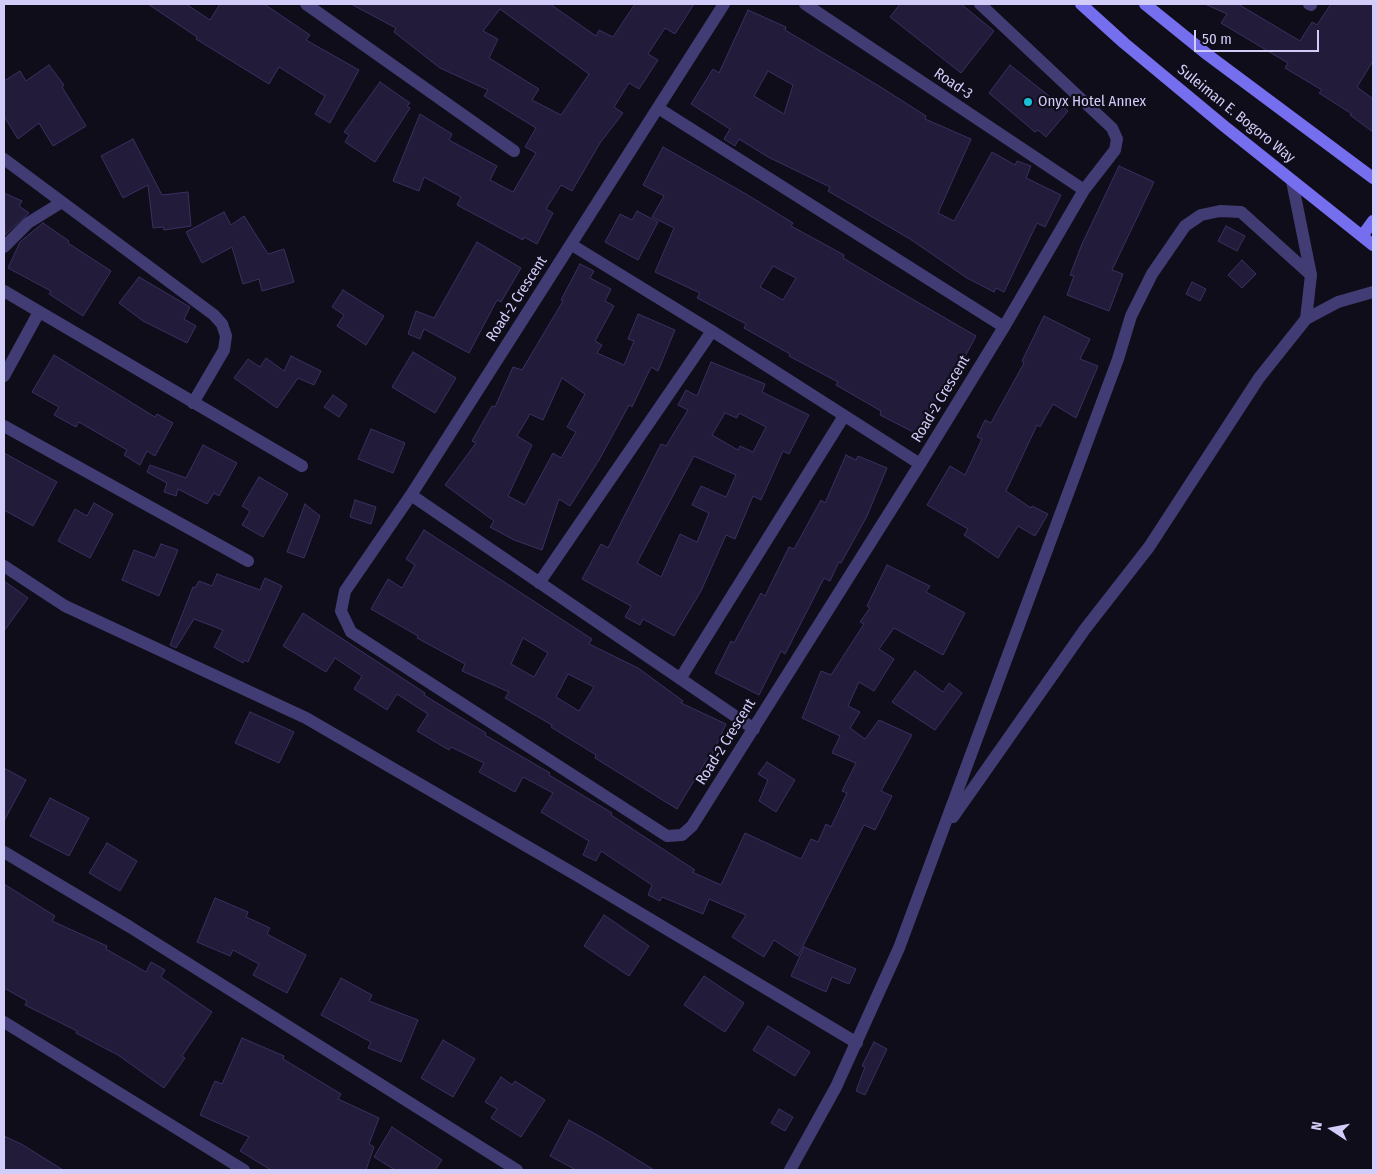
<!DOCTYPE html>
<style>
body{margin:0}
#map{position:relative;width:1377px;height:1174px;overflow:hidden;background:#100d1a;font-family:"Fira Sans Condensed",sans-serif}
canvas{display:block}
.frame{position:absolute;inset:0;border:5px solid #d2ccf9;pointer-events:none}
.north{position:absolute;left:1307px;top:1104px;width:50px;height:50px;-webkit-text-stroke:4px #100d1a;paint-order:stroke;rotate:281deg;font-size:14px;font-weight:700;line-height:20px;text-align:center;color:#d2ccf9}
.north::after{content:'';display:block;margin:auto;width:18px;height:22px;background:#d2ccf9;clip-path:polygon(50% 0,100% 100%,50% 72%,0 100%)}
.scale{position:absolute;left:1194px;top:30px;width:125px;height:22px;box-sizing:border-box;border:2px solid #d2ccf9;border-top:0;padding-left:6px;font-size:15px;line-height:18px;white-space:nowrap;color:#d2ccf9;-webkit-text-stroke:4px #100d1a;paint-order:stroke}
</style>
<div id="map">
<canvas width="1377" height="1174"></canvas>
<div class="frame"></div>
<div class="north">N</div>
<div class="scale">50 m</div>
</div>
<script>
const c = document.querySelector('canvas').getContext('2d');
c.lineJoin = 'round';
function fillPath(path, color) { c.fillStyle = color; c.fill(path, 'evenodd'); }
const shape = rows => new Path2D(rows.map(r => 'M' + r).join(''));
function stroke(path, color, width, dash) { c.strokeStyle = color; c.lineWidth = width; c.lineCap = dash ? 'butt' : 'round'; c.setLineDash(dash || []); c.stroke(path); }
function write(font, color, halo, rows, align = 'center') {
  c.font = font + ' "Fira Sans Condensed",sans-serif'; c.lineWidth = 4.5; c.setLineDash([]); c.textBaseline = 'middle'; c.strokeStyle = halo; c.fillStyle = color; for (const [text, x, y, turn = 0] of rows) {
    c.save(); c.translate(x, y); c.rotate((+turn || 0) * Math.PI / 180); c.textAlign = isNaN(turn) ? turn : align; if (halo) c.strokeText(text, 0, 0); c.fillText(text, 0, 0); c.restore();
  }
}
const building = shape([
 [148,4,186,4,210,20,220,4,264,4,310,35,306,40,359,70,330,123,315,114,325,96,279,67,269,84,196,39,197,37,148,4],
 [351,4,550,4,596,36,599,30,613,37,635,4,694,4,675,34,665,28,648,54,658,60,639,89,629,83,614,107,623,113,600,143,572,191,561,185,546,209,553,213,537,244,524,237,523,240,457,205,461,197,424,177,419,191,393,181,420,114,452,134,449,140,497,166,490,180,513,192,536,153,525,147,536,128,484,96,488,90,440,68,394,32,396,28,351,4],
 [500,9,589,74,561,115,532,100,539,89,489,58,498,39,483,31,500,9],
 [900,4,961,4,994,31,961,73,890,17,900,4],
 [1205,4,1238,4,1300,41,1312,22,1317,25,1331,4,1373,4,1373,61,1357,87,1373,99,1373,132,1350,115,1352,114,1319,93,1322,90,1285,68,1288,63,1221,23,1227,14,1205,4],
 [748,10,786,27,785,30,879,86,926,116,925,119,971,139,938,213,954,221,992,152,1015,165,1017,161,1031,166,1026,178,1061,195,1045,227,1037,223,1004,292,996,288,994,292,967,278,910,239,828,191,830,187,768,157,739,139,735,146,724,139,730,129,691,104,713,69,719,73,748,10],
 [768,71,793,85,784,114,754,96,768,71],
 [49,65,64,85,62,87,86,126,53,146,39,123,18,139,4,116,4,81,20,71,26,81,49,65],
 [1010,65,1068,111,1046,137,1038,130,1035,132,989,93,1010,65],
 [380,82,410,103,407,106,410,108,375,162,345,142,349,135,344,132,380,82],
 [133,139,162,195,188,192,191,226,164,230,163,227,153,228,148,185,123,198,101,156,133,139],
 [663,147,746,194,793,223,791,226,844,255,843,258,883,282,976,336,960,366,956,364,919,435,880,415,881,411,836,385,838,382,789,356,790,354,744,328,746,324,697,298,700,293,655,272,674,228,652,217,664,196,643,185,663,147],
 [773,266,796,278,783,300,760,287,773,266],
 [1119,166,1154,182,1112,270,1123,274,1109,311,1067,295,1074,276,1070,275,1082,244,1119,166],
 [4,193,22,201,19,206,29,213,5,235,4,193],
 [637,211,658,222,638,260,605,242,620,214,632,220,637,211],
 [224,212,231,225,244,216,268,254,284,249,294,282,262,291,259,279,243,284,232,247,202,263,186,232,224,212],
 [43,223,69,241,68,243,111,271,83,316,49,294,51,291,8,268,20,242,43,223],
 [1226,226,1245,236,1237,251,1218,241,1226,226],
 [477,242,521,268,501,302,497,300,469,353,424,329,420,339,408,334,416,311,434,318,477,242],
 [1242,260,1256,274,1242,288,1228,275,1242,260],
 [580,264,594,271,590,278,611,289,605,301,614,306,595,341,602,345,597,353,624,365,634,341,628,339,638,314,675,330,658,371,651,367,632,407,629,405,599,460,570,506,559,499,542,550,514,540,490,527,494,521,445,485,476,443,472,441,492,406,495,407,513,367,522,370,563,301,561,300,580,264],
 [562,378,585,394,567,427,576,432,561,458,553,453,525,505,508,496,532,445,517,436,530,414,543,420,562,378],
 [139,277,190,307,184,319,196,326,187,343,143,321,119,303,139,277],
 [1192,282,1206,289,1200,301,1186,294,1192,282],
 [343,290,384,316,366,345,337,326,344,315,332,307,343,290],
 [1044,316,1090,339,1080,359,1098,366,1076,418,1053,404,1040,427,1037,425,1006,491,1031,508,1032,506,1048,514,1035,536,1018,526,998,558,964,535,968,529,927,505,950,466,965,475,982,439,977,437,985,420,991,423,1024,363,1022,361,1044,316],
 [413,352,456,378,435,413,392,387,413,352],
 [54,355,155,417,157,414,173,423,155,456,147,451,140,465,124,455,127,450,79,422,76,427,54,415,59,407,32,392,54,355],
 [291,356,321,371,314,385,298,378,277,408,234,378,248,359,260,367,266,358,284,371,291,356],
 [711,362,765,384,762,392,809,415,789,454,783,451,761,500,753,496,735,539,726,535,701,591,674,636,643,619,640,625,625,617,631,606,582,579,601,544,608,548,661,444,666,446,688,410,678,405,686,390,697,396,711,362],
 [725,413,737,418,739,413,766,427,753,452,740,446,738,450,712,435,725,413],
 [694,456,736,475,726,497,701,486,692,505,709,513,697,542,680,534,661,577,637,563,694,456],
 [333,395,347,405,339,417,324,407,333,395],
 [371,429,405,443,393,473,358,459,371,429],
 [203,445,237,463,219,496,214,493,207,504,178,489,176,496,164,492,167,483,147,472,150,465,186,478,203,445],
 [4,453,57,482,33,526,4,510,4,453],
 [846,455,856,460,858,456,887,468,867,516,841,563,839,562,830,581,824,578,785,654,781,651,759,695,715,673,731,641,734,643,761,593,765,596,789,547,794,549,821,500,825,503,846,455],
 [259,477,288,494,263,537,242,525,250,511,242,506,259,477],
 [355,500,376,507,371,524,350,517,355,500],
 [94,503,113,514,90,558,58,541,75,509,87,516,94,503],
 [305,504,320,516,304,558,287,552,305,504],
 [424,530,592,639,589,644,638,668,683,701,681,703,726,724,711,757,709,756,677,809,595,758,596,755,551,727,552,725,505,698,509,692,462,671,465,664,417,638,418,636,371,609,388,579,402,588,415,565,406,559,424,530],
 [523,638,548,653,534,677,511,664,523,638],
 [568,674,594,687,579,711,556,697,568,674],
 [161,544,178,550,159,596,122,580,134,550,155,558,161,544],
 [887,565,930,586,926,592,965,613,943,655,894,628,879,649,894,659,874,691,859,682,848,706,860,712,850,728,865,739,879,720,912,735,881,791,892,796,875,830,864,825,798,956,774,940,764,957,732,937,746,915,709,899,703,914,662,897,660,901,648,895,652,885,601,851,596,861,583,855,589,841,541,812,553,793,523,777,515,792,479,772,484,763,451,747,449,750,417,731,428,714,397,694,387,710,354,689,362,676,335,658,326,672,283,646,303,613,425,693,424,695,486,733,485,735,550,773,549,775,612,813,611,815,695,870,692,872,721,885,745,833,801,859,811,839,818,842,826,824,831,827,847,793,842,791,856,763,832,753,840,736,802,718,821,671,831,675,864,624,860,622,870,608,867,606,887,565],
 [217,574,260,590,265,578,282,586,248,662,244,660,243,663,214,647,223,630,194,619,176,648,170,645,193,587,195,588,199,581,212,586,217,574],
 [4,581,28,598,4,631,4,581],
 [915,671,943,692,949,683,962,693,935,730,892,702,915,671],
 [250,712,294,732,279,763,235,743,250,712],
 [767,762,795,780,776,812,759,801,768,780,758,774,767,762],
 [4,768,26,780,4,821,4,768],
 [50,798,89,818,69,856,30,836,50,798],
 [107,843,137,861,120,891,89,873,107,843],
 [4,884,55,916,52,921,107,946,106,949,146,972,151,962,165,970,161,977,212,1012,182,1056,185,1058,164,1088,118,1055,76,1033,77,1031,25,1005,27,1001,4,988,4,884],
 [215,898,248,912,246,917,270,928,267,934,306,955,287,993,253,975,259,964,233,950,230,956,197,942,215,898],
 [604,915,649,946,629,976,584,946,604,915],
 [804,947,856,969,849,984,832,977,826,992,791,976,804,947],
 [704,976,744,1003,725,1032,684,1005,704,976],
 [341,978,372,995,369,1001,418,1020,401,1062,368,1048,371,1042,321,1015,341,978],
 [768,1026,810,1052,795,1076,753,1050,768,1026],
 [242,1038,284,1056,283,1059,341,1094,338,1099,379,1118,369,1144,374,1147,366,1170,271,1170,240,1151,249,1137,200,1115,215,1081,222,1084,242,1038],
 [443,1040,475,1059,453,1097,421,1078,443,1040],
 [874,1042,887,1049,865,1095,856,1091,865,1067,862,1066,874,1042],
 [501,1077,512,1085,515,1081,545,1100,521,1137,491,1118,497,1109,485,1102,501,1077],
 [779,1109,793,1117,785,1131,771,1123,779,1109],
 [569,1120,599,1136,654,1170,576,1170,550,1156,569,1120],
 [392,1127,442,1160,435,1170,395,1170,374,1157,392,1127],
 [4,1136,23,1145,63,1170,4,1170,4,1136]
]);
fillPath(building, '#221b39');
stroke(building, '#3b3062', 1);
stroke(shape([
 [306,4,514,151],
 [724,4,411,495,345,591,341,611,351,632,667,836,682,835,692,826,920,464,1004,327,1084,190,1115,150,1117,139,1112,128,980,4],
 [805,4,1084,190],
 [1309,4,1311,5],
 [658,108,1004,327],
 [4,159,214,315,222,324,226,336,224,350,193,403],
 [572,245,712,331,920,464],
 [4,247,28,223,62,202],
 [4,291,302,466],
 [1306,319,1338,302,1373,292],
 [4,376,39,312],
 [4,426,248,561],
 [411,495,754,729],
 [4,566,65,606,306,718,578,876,857,1043],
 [539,583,712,331],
 [680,679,844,416],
 [953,817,1085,629,1149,547,1259,378,1306,319,1311,275,1292,181],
 [4,852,130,927,517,1170],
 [4,1022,244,1170],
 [790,1170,836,1087,899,948,1118,359,1131,316,1152,274,1185,226,1201,215,1220,211,1241,212,1311,275]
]), '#413d74', 12);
stroke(shape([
 [1081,4,1124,43,1224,126,1373,245],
 [1145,4,1208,55,1373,178],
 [1362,236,1373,221]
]), '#756eee', 12);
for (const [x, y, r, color] of [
 [1028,102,5,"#19c0d8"]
]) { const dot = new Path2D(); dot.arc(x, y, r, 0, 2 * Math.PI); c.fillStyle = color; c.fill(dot); stroke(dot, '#100d1a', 2); }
write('15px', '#d2ccf9', '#100d1a', [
 ["Road-3",953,84,34],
 ["Suleiman E. Bogoro Way",1236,114,39],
 ["Road-2 Crescent",517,299,-57],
 ["Road-2 Crescent",941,399,-59],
 ["Road-2 Crescent",726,742,-58]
]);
write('15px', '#d2ccf9', '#100d1a', [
 ["Onyx Hotel Annex",1038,102]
], 'left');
</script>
